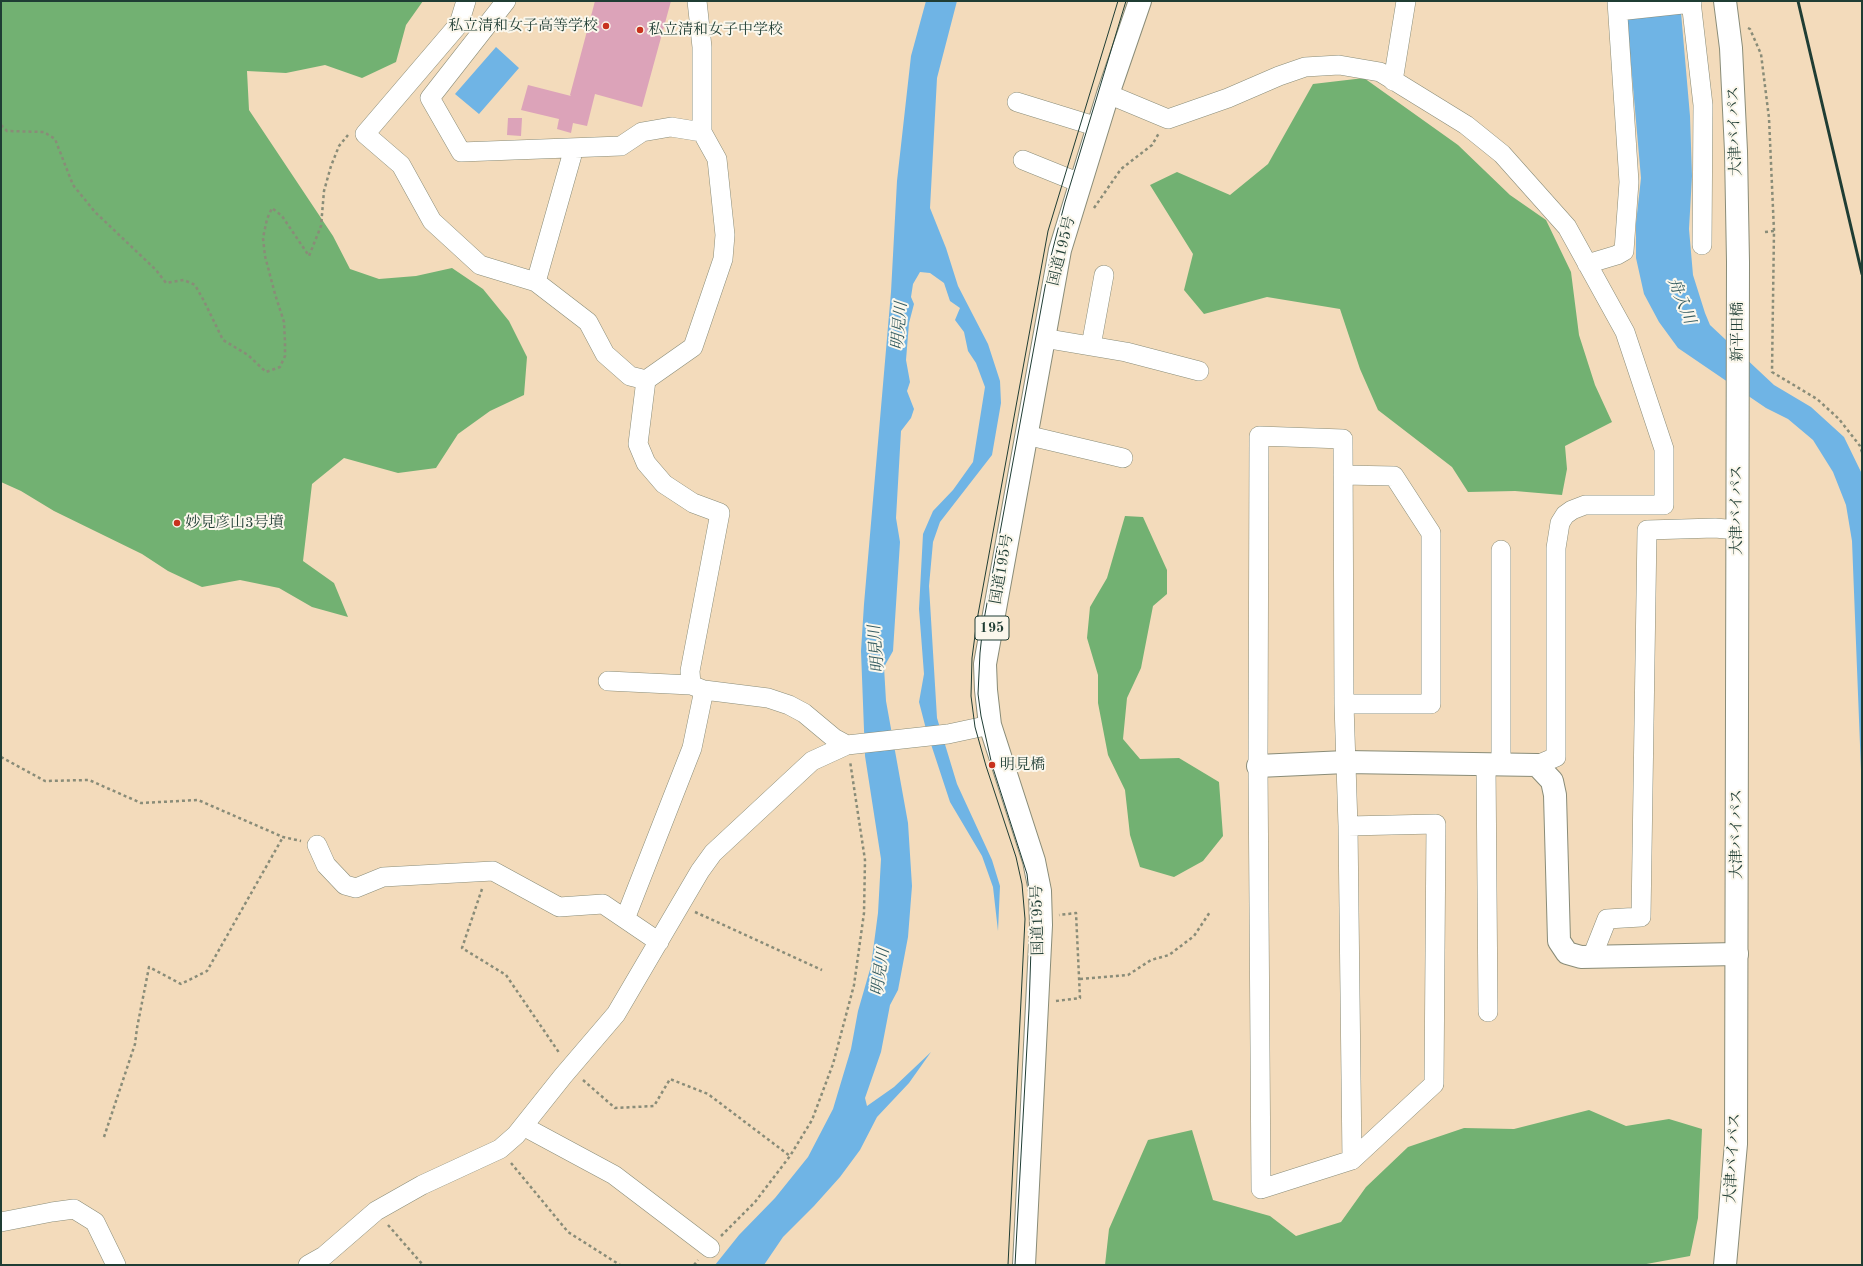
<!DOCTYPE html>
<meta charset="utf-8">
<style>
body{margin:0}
#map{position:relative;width:1863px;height:1266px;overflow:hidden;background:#f3dbbb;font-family:"Old Standard TT",serif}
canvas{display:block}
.frame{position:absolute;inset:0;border:2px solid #1f3d34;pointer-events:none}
</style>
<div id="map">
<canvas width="1863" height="1266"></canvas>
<div class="frame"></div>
</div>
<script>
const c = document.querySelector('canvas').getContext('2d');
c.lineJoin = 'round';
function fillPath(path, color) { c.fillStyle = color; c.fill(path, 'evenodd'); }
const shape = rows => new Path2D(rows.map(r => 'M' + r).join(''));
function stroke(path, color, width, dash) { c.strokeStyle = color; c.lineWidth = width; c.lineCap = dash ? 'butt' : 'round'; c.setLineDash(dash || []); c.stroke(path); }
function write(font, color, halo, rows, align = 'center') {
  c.font = font + ' "Old Standard TT","Noto Serif JP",serif'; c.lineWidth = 4; c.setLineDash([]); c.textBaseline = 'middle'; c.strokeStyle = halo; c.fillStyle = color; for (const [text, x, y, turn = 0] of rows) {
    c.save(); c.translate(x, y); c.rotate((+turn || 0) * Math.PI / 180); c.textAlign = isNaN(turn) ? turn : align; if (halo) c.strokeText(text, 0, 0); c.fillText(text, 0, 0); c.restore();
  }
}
fillPath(shape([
 [1,1,423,1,406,25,396,62,362,78,325,65,286,73,247,71,249,110,333,236,350,269,379,279,416,276,452,268,483,289,509,321,527,357,524,395,490,411,458,434,436,468,398,473,344,458,312,484,303,561,334,583,348,617,312,607,279,588,240,580,202,587,168,571,142,554,54,511,21,491,1,482],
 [1364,78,1458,145,1510,195,1546,220,1571,272,1579,335,1595,385,1612,422,1565,446,1567,469,1562,495,1515,491,1468,492,1452,467,1378,410,1360,369,1340,309,1267,297,1204,314,1184,290,1193,254,1150,185,1177,172,1230,195,1268,164,1313,84],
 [1125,516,1143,517,1167,570,1167,594,1153,606,1141,668,1127,698,1123,739,1140,759,1179,758,1219,782,1223,836,1203,861,1174,877,1140,867,1130,835,1125,790,1108,755,1098,703,1098,675,1087,638,1090,607,1107,578],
 [1589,1110,1626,1126,1669,1119,1702,1129,1698,1218,1690,1256,1641,1265,1105,1265,1109,1229,1148,1140,1192,1130,1213,1200,1270,1216,1296,1236,1341,1222,1366,1187,1408,1147,1464,1128,1514,1129]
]), '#72b172');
fillPath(shape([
 [926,1,957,1,937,78,930,208,946,248,958,286,988,344,1000,381,1001,403,992,455,940,522,933,542,929,586,937,718,957,784,992,860,1000,886,998,931,993,887,982,856,950,802,926,729,919,702,924,674,919,609,923,534,933,511,953,490,973,462,985,387,976,363,968,351,964,332,955,320,960,308,950,301,944,283,930,273,920,272,913,284,911,297,914,304,909,323,906,360,910,382,907,391,914,409,911,418,901,431,896,518,900,542,893,651,884,667,886,701,908,823,912,886,908,937,898,990,890,1005,881,1052,865,1098,867,1106,894,1087,931,1052,909,1083,877,1117,860,1150,840,1177,814,1206,783,1237,764,1265,715,1265,739,1235,775,1198,808,1157,833,1109,851,1049,858,1011,871,966,878,913,881,859,865,756,861,651,864,604,891,292,897,181,911,56],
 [1624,1,1680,1,1690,116,1692,176,1689,229,1693,275,1705,313,1710,325,1774,385,1811,407,1844,437,1862,474,1862,796,1852,541,1846,505,1833,472,1813,440,1788,419,1766,408,1678,348,1659,322,1644,294,1636,258,1636,223,1641,178,1628,30],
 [496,47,519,68,479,114,455,94]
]), '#6fb4e5');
fillPath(shape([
 [595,1,671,1,642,107,595,94,587,126,573,123,571,133,557,129,559,119,521,110,528,85,571,96,570,95],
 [508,118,522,118,521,136,507,135]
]), '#dca3b9');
const minor = shape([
 [466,1,459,24,365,134,401,165,432,221,480,265,536,282,588,322,605,354,630,376,646,380,638,444,646,463,664,484,693,503,720,513,690,671,691,685,704,690,768,698,789,705,804,713,834,738,847,745],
 [506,1,430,98,461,152,621,146,642,132,671,127,702,132],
 [1691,1,1703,105,1702,245],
 [1618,11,1692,3],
 [1393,81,1406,1],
 [1108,94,1168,119,1228,98,1279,76,1305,67,1339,65,1380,72,1466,125,1502,154,1567,227,1625,332,1664,449,1664,505,1585,505,1572,510,1565,515,1560,523,1556,548,1556,757,1537,765],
 [1017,102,1098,127],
 [1023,160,1080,183],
 [1587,264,1617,255,1624,251,1629,182,1617,1],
 [536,282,574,148],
 [1043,338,1126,352,1199,371],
 [1091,346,1104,275],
 [646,380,693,347,723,259,725,235,717,159,702,132,702,47,697,1],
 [1026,435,1123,458],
 [1343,475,1394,476,1431,533,1431,704,1344,704],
 [608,681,691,685],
 [1486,764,1488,1012],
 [1501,764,1501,550],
 [1348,826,1436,824,1434,1084,1352,1160,1261,1189,1258,766,1259,436,1343,439,1344,704,1348,826,1352,1160],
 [317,845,326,865,345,885,356,888,383,877,493,871,559,907,603,904,659,942],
 [625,919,692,748,704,690],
 [1592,957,1607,919,1641,917,1647,530,1715,528,1737,530],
 [523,1126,614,1175,710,1248],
 [1,1222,52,1212,74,1209,95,1222,116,1265],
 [308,1265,324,1256,376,1211,422,1185,500,1149,516,1135,563,1076,616,1014,700,871,713,853,812,761,847,745,948,734,990,725]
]);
const tertiary = shape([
 [1258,766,1346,762,1537,765,1552,781,1555,795,1559,941,1567,953,1581,957,1737,954]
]);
const secondary = shape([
 [1725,1265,1736,1144,1738,262,1736,151,1731,48,1725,1]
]);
const trunk = shape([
 [1024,1265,1041,925,1040,891,1034,861,990,725,986,690,985,664,1060,250,1108,94,1140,1]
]);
stroke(minor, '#898c78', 20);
stroke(tertiary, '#898c78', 24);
stroke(secondary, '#898c78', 24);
stroke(trunk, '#898c78', 24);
stroke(shape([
 [1748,28,1750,29,1761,54,1769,118,1774,231,1772,372,1817,399,1839,419,1860,446,1862,452],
 [1,125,7,131,44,132,55,139,73,185,95,212,156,270,166,283,184,280,195,285,204,301,223,340,248,355,266,372,280,367,285,356,285,342,284,322,275,294,265,256,263,238,267,219,272,208,282,216,309,256,321,226,324,191,331,166,339,146,348,135],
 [1094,208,1121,169,1152,145,1159,133],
 [1765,232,1774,231],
 [1,757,45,781,89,780,141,803,198,800,283,837,301,841],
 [482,889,462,948,506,975,560,1054],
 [695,912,822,970],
 [1080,979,1128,975,1151,960,1169,955,1194,936,1210,912],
 [1056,1001,1080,998,1076,913,1059,915],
 [583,1080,615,1108,654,1106,670,1079,708,1094,790,1156],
 [104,1137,135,1044,137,1028,149,967,181,984,207,971,283,837],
 [511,1163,568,1232,620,1265],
 [388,1225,423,1265],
 [721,1236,755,1202,790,1156,812,1120,833,1064,854,985,864,913,865,860,850,761],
 [694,1265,698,1260]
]), '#898c78', 2.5, [3, 3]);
stroke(minor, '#fff', 19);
stroke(tertiary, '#fff', 22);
stroke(secondary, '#fff', 22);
stroke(trunk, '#fff', 22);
stroke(shape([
 [1008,1265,1025,919,1022,884,1016,857,986,766,975,727,971,696,972,658,977,620,1048,231,1118,1],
 [1015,1265,1029,1009,1032,918,1027,874,992,765,981,716,978,694,980,653,983,625,1050,260,1065,202,1126,1]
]), '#1f3d34', 1);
stroke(shape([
 [1798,1,1862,274]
]), '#1f3d34', 3);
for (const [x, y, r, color] of [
 [606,26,4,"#c8321e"],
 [640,30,4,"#c8321e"],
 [177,523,4,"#c8321e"],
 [992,765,4,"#c8321e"]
]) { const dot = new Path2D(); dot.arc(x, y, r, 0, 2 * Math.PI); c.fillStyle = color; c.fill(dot); stroke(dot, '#fbf7ec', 1.5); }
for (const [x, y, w] of [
 [992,628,34]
]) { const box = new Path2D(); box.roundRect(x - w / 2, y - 12, w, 24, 3); c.fillStyle = '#fbf7ec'; c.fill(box); stroke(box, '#1f3d34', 1); }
write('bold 14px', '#1f3d34', null, [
 ["195",992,628]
]);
write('15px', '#1f3d34', '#fbf7ec', [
 ["私立清和女子高等学校",598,26,"right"],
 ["私立清和女子中学校",648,30],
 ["妙見彦山3号墳",185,523],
 ["明見橋",1000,765]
], 'left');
write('15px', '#1f3d34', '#fbf7ec', [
 ["大津バイパス",1735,131,-92],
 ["国道195号",1062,251,-76],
 ["新平田橋",1738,332,-90],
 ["大津バイパス",1737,510,-90],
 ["国道195号",1002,569,-80],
 ["大津バイパス",1737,834,-90],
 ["国道195号",1038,920,-91],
 ["大津バイパス",1733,1158,-87]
]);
write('italic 16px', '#335b60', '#fbf7ec', [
 ["舟入川",1681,301,68],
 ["明見川",900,326,-85],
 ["明見川",877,649,-95],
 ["明見川",881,972,-82]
]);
</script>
